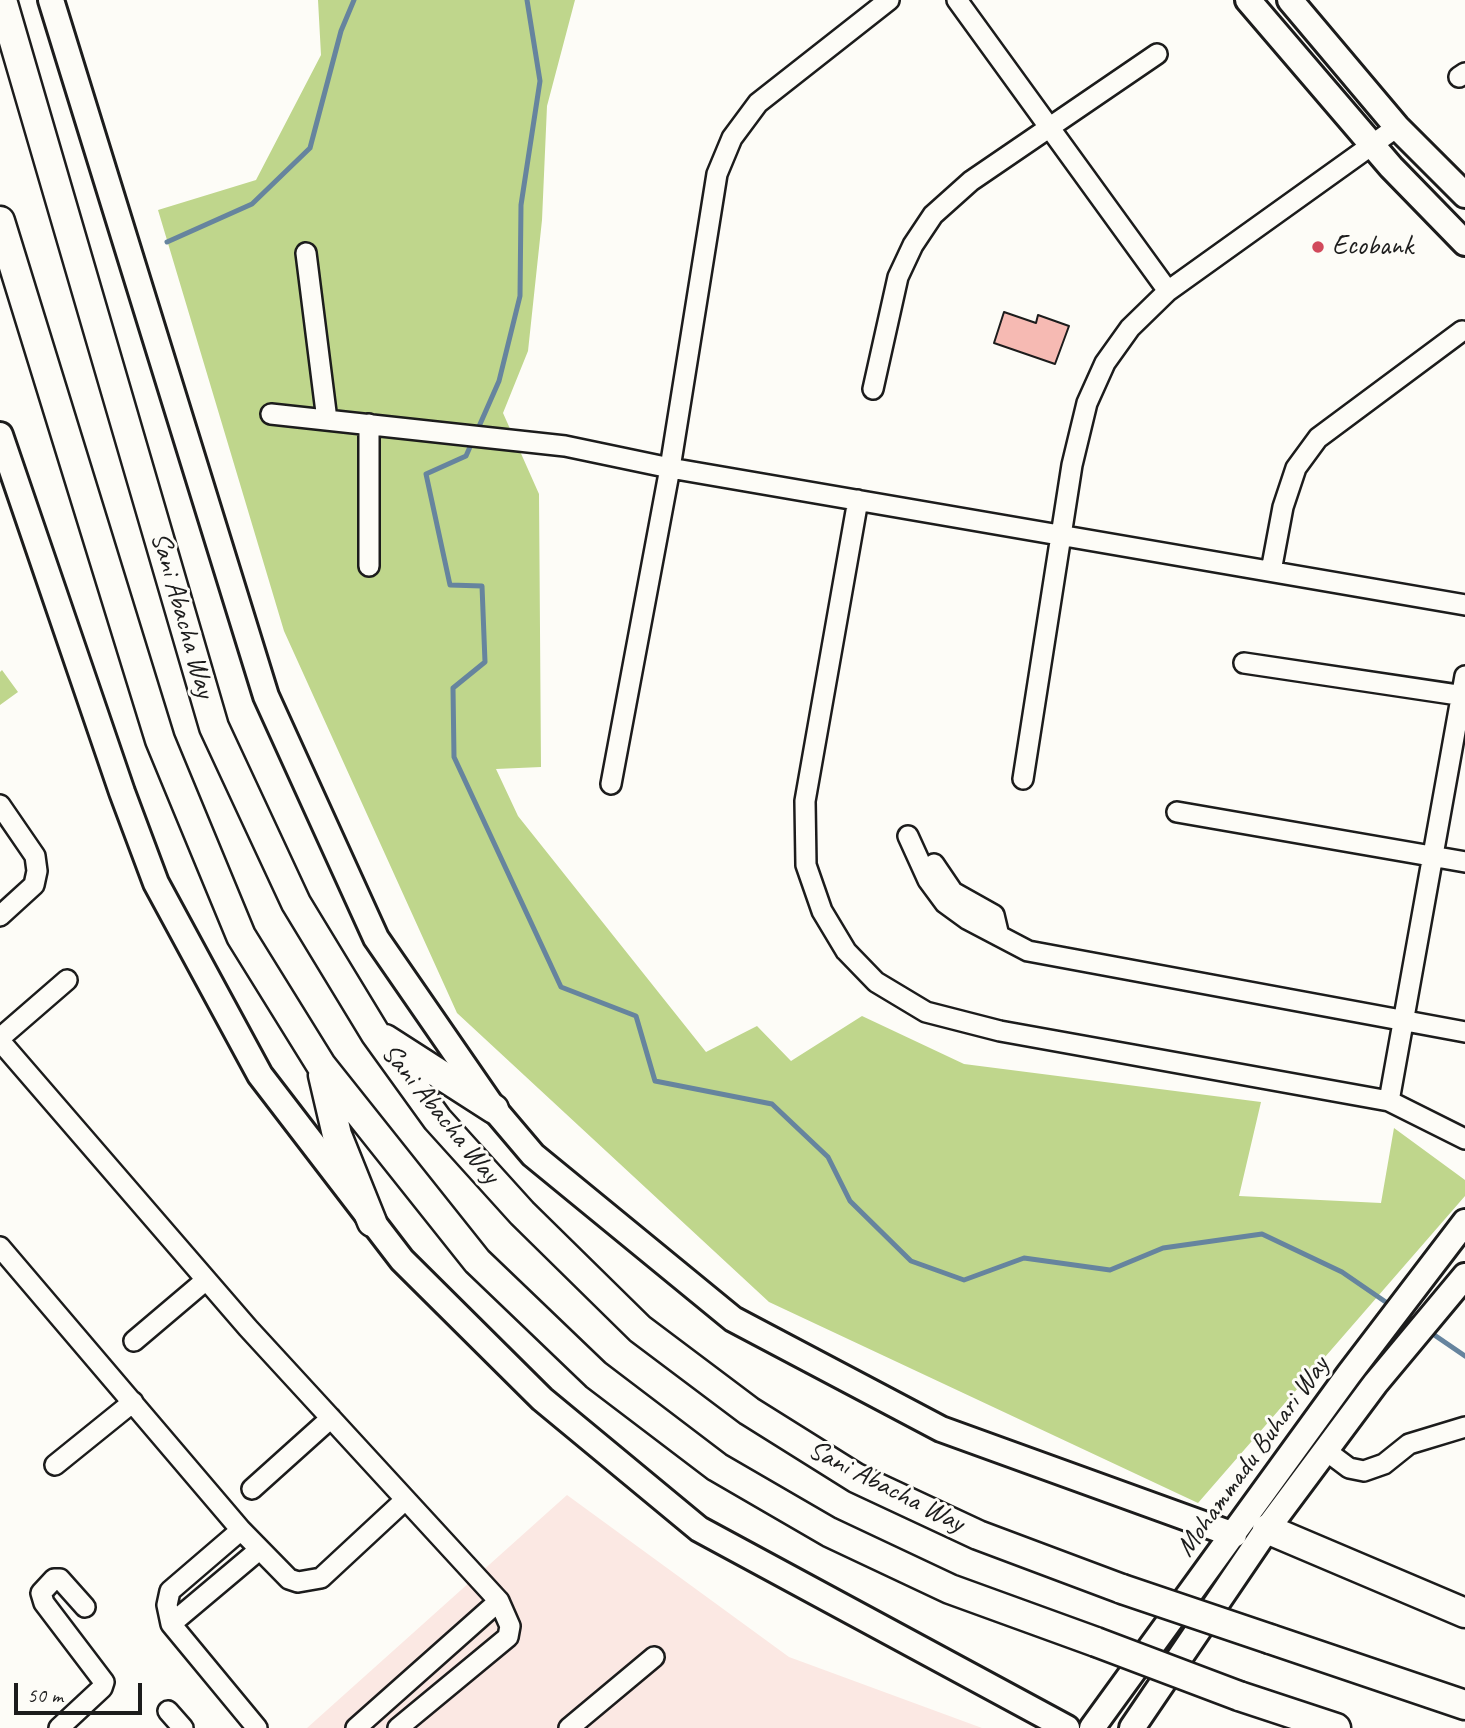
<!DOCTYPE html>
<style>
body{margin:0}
#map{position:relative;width:1465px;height:1728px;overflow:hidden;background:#fdfcf7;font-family:Caveat,sans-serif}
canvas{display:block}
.scale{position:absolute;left:14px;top:1683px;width:128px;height:32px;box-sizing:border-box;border:4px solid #1c1c1c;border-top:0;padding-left:9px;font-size:21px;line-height:24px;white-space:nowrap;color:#1c1c1c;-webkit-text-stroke:5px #fdfcf7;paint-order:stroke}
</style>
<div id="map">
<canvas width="1465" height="1728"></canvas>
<div class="scale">50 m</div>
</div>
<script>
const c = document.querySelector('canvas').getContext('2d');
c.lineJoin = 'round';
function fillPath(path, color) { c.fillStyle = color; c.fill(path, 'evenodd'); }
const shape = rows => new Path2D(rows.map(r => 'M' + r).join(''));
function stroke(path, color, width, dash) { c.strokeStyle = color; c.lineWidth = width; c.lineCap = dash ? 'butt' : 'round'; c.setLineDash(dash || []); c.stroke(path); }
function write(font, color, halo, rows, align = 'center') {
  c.font = font + ' Caveat,sans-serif'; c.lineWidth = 6; c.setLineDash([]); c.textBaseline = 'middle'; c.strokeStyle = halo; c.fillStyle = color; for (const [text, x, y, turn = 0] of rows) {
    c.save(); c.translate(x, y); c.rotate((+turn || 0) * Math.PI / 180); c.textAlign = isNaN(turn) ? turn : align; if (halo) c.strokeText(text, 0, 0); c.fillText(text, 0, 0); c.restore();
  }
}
fillPath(shape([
 [567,1495,789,1657,982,1728,307,1728]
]), '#fbe8e3');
fillPath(shape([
 [318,0,575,0,547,106,542,220,528,351,503,413,539,494,541,767,496,769,518,816,706,1052,757,1026,791,1061,862,1016,964,1064,1261,1102,1239,1196,1381,1203,1394,1128,1465,1180,1465,1196,1198,1503,769,1302,457,1013,284,631,158,210,256,180,321,55],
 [2,670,18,692,0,705,0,672]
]), '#bfd68c');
stroke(shape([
 [527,0,540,81,521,205,520,296,499,381,466,456,426,474,450,585,482,586,485,662,453,688,454,757,561,987,636,1016,655,1081,772,1104,828,1157,850,1201,911,1261,964,1280,1024,1258,1110,1270,1163,1248,1262,1234,1342,1272,1393,1307],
 [167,242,252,204,310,148,341,31,354,0],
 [1427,1330,1465,1356]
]), '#66849e', 5);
const building = shape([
 [1004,312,1036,323,1038,315,1069,326,1055,364,994,343,1004,312]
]);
fillPath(building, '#f6bab3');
stroke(building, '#1c1c1c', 2);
const minor = shape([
 [957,0,1168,291],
 [1459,77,1465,73],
 [306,253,327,420],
 [873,389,898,277,913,245,933,215,971,181,1157,54],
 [271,414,565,446,670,468,1465,605],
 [369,424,369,566],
 [858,500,805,801,806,865,822,911,846,951,876,982,926,1012,1000,1031,1389,1101,1465,1139],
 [1271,571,1283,507,1296,468,1318,438,1462,331],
 [1244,663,1465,696],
 [1023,779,1072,465,1087,403,1105,363,1130,328,1168,291,1397,127],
 [611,784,670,468,717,174,732,138,758,103,889,0],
 [0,805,35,856,37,871,34,885,0,916],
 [1177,812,1465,862],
 [908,836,928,880,945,903,967,919,1028,951,1465,1032],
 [934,864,953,892,994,915,999,936],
 [0,1038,67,980],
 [0,1041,248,1328,499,1601,510,1626,508,1637,398,1728],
 [1389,1101,1465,676],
 [0,1247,241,1530,289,1579,298,1582,321,1578,405,1500],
 [134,1341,206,1280],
 [1325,1450,1349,1468,1364,1471,1384,1464,1409,1444,1465,1427],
 [55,1465,133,1402],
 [252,1489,331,1418],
 [241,1530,170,1591,167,1605,171,1624,257,1728],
 [171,1624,259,1550],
 [168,1711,183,1728],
 [59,1728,102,1688,104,1682,44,1603,41,1593,54,1579,60,1579,85,1607],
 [356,1728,499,1601],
 [569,1728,654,1657]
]);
const major = shape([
 [51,0,266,696,376,938,494,1109,533,1155,733,1319,941,1429,1234,1535],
 [1248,0,1391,167,1465,243],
 [1290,0,1397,127,1465,195],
 [0,435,122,792,156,883,260,1075,402,1260,542,1399,699,1529,1067,1728],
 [1092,1728,1349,1374,1465,1222],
 [1132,1728,1267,1529,1375,1384,1465,1276]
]);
const highway = shape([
 [2,0,214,727,296,903,375,1033,437,1119,522,1213,640,1329,749,1411,856,1478,978,1535,1122,1589],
 [0,221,160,740,241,936,321,1065,477,1261,596,1375,717,1467,829,1532,950,1589,1096,1642],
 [385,1039,494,1109],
 [323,1075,337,1135,372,1222],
 [1267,1529,1465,1613],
 [1270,1639,1465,1705],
 [1239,1696,1336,1728]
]);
stroke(minor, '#1c1c1c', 24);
stroke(major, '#1c1c1c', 30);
stroke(highway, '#1c1c1c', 33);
stroke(minor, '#fdfcf7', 19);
stroke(major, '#fdfcf7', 24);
stroke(highway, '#fdfcf7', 28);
const highwayBridge = shape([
 [1122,1589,1270,1639],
 [1096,1642,1239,1696]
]);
stroke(highwayBridge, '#1c1c1c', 33, []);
stroke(highwayBridge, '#fdfcf7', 28);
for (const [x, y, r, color] of [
 [1318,247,7,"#d1495b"]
]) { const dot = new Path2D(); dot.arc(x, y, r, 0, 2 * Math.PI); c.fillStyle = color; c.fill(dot); stroke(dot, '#fdfcf7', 2.5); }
write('28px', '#1c1c1c', '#fdfcf7', [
 ["Ecobank",1332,247]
], 'left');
write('28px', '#1c1c1c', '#fdfcf7', [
 ["Sani Abacha Way",182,615,74],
 ["Sani Abacha Way",440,1114,51],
 ["Mohammadu Buhari Way",1253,1457,-54],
 ["Sani Abacha Way",886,1487,27]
]);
</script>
